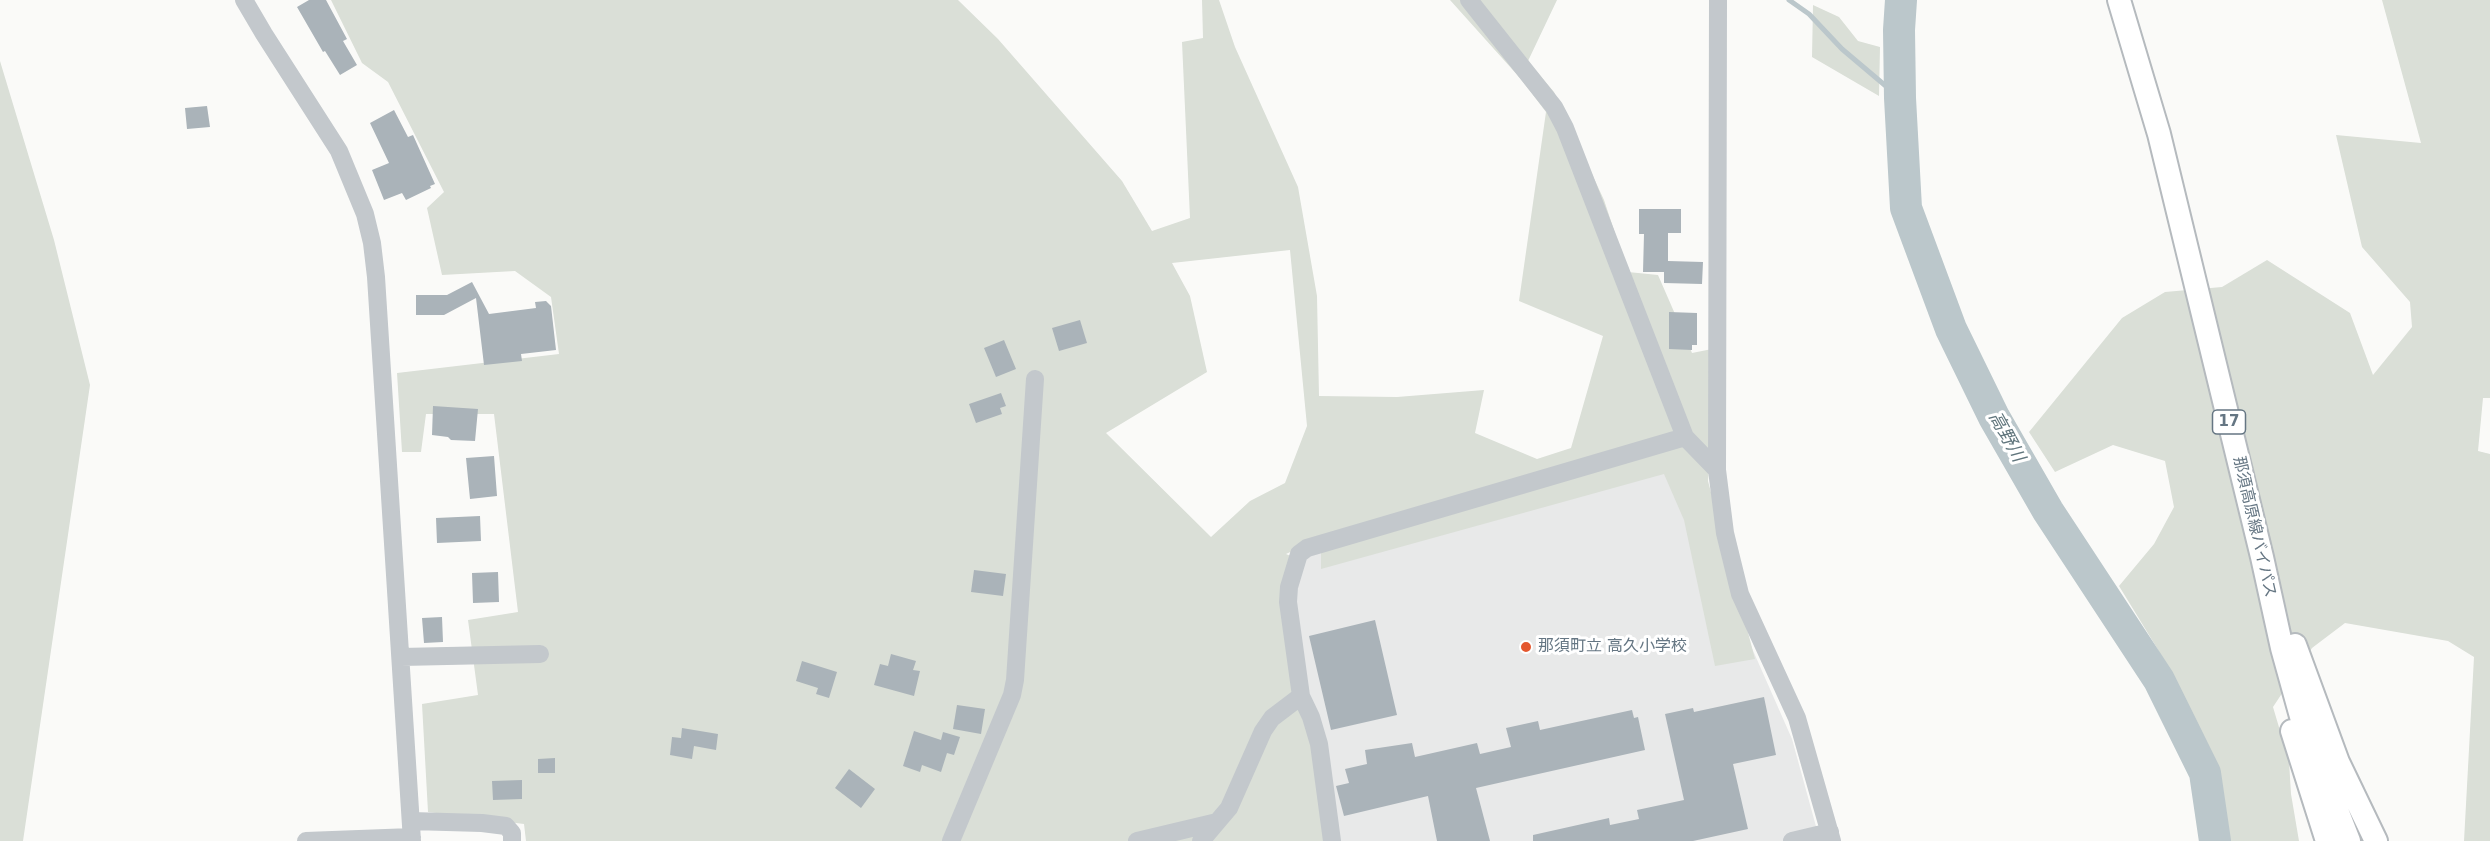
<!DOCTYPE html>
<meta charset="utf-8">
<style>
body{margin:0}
canvas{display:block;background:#fafaf8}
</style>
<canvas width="2490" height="841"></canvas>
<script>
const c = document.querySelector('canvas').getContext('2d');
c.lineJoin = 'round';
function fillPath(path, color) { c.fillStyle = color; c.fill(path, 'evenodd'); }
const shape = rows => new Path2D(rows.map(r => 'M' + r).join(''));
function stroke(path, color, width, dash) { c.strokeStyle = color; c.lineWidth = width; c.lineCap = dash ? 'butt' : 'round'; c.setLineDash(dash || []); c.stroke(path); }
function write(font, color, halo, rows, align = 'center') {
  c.font = font + ' "DejaVu Sans","Noto Sans JP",sans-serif'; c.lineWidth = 6; c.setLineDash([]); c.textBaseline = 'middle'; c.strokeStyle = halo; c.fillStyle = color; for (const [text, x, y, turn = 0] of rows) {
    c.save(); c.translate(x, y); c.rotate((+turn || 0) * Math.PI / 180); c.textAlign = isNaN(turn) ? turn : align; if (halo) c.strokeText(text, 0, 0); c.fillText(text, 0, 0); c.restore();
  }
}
fillPath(shape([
 [1677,445,1725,587,1792,739,1820,841,1335,841,1308,698,1293,595,1303,561,1313,551]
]), '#e8e9e9');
fillPath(shape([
 [331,0,958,0,998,39,1122,181,1152,231,1190,218,1182,42,1203,38,1202,0,1219,0,1235,47,1298,187,1317,296,1319,396,1397,397,1484,390,1475,433,1537,459,1571,448,1603,336,1519,301,1546,112,1520,78,1450,0,1557,0,1528,61,1554,92,1604,200,1628,272,1658,275,1692,353,1712,349,1711,442,1708,481,1755,659,1715,666,1684,520,1664,474,1321,569,1321,538,1286,554,1303,561,1293,595,1308,698,1335,841,526,841,524,824,428,812,422,704,478,695,468,620,518,612,494,414,426,414,421,452,402,452,397,373,559,354,551,297,515,271,442,275,427,208,444,192,388,82,362,63],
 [1290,250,1307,426,1285,483,1250,501,1211,537,1106,433,1207,372,1190,296,1172,263],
 [2382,0,2490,0,2490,398,2483,398,2478,451,2490,454,2490,841,2464,841,2474,657,2448,641,2345,623,2312,648,2273,707,2289,761,2291,794,2299,841,2229,841,2222,794,2204,738,2157,648,2119,586,2154,544,2174,507,2165,461,2113,445,2055,472,2029,432,2122,318,2165,292,2222,287,2267,260,2350,313,2373,375,2412,327,2410,302,2362,247,2336,135,2421,143],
 [1813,5,1839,17,1858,41,1880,47,1879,96,1812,57],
 [0,61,54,240,90,385,23,841,0,841]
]), '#dadfd7');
stroke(shape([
 [1789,0,1809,14,1842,49,1900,98]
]), '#bbc7cb', 5);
stroke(shape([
 [1901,0,1899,30,1900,98,1906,208,1951,329,1994,417,2048,511,2159,680,2205,773,2215,841]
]), '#bbc7cb', 32);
fillPath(shape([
 [309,0,326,0,347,39,343,41,357,65,340,75,325,51,323,52,297,7],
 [207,106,210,127,187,129,185,108],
 [394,110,408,137,413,135,435,184,430,186,431,188,406,200,402,193,384,200,372,170,389,163,370,123],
 [1639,209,1681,209,1681,233,1668,233,1668,261,1703,262,1702,284,1664,283,1664,272,1643,272,1644,234,1639,234],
 [472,282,489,314,536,308,535,302,546,301,551,306,556,350,521,354,522,361,484,365,476,298,444,315,416,315,416,295,447,295],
 [1669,312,1697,313,1697,345,1692,345,1692,350,1669,349],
 [1080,320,1087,343,1059,351,1052,328],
 [1004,340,1016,369,996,377,984,348],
 [1001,393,1006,406,1000,408,1002,414,976,423,969,404],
 [433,406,478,409,475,441,451,440,448,437,432,435],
 [494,456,497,496,470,499,466,458],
 [480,516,481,541,437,543,436,518],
 [974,570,1006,574,1003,596,971,592],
 [498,572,499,602,473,603,472,573],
 [442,617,443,642,424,643,422,618],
 [1375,620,1397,715,1331,730,1309,636],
 [891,654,916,661,913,670,920,671,914,696,874,685,880,664,888,666],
 [802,661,837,672,829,698,816,694,818,688,796,681],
 [1764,697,1776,755,1733,764,1748,829,1693,841,1533,841,1533,835,1609,818,1610,825,1639,819,1637,810,1684,800,1665,714,1693,708,1694,712],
 [957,705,985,709,981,734,953,729],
 [1632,710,1634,718,1638,717,1645,750,1476,788,1490,841,1437,841,1428,796,1344,816,1336,786,1349,783,1345,769,1367,764,1365,750,1412,743,1415,757,1477,743,1480,754,1511,747,1506,728,1538,721,1540,730],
 [682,728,718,734,716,750,694,746,692,759,670,755,672,737,681,738],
 [914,731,941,740,943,732,960,737,954,755,947,753,941,772,922,765,920,772,903,766],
 [555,758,555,773,538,773,538,759],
 [849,769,875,789,861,808,835,788],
 [522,780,522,799,493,800,492,781]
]), '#aab3b9');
const major = shape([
 [2119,0,2159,134,2262,557,2282,648,2302,720,2349,841],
 [2295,645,2338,762,2376,841],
 [2292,731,2327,841]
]);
stroke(major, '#b5babe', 26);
stroke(shape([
 [244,0,264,34,339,151,365,214,372,243,376,277,412,841],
 [1469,0,1554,107,1565,128,1685,437,1717,470],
 [1718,0,1717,470,1725,533,1740,594,1797,718,1832,841],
 [401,657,540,654],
 [1301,696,1311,717,1319,744,1332,841],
 [411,821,482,823,506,826,512,833,512,841],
 [306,841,412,837],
 [951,841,1012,695,1015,680,1035,379],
 [1137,841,1217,822],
 [1201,841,1229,808,1263,731,1272,718,1301,696,1288,602,1289,587,1299,554,1307,548,1685,437],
 [1792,841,1830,832]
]), '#c3c8cc', 18);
stroke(major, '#fff', 22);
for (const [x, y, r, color] of [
 [1526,647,6,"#e4572e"]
]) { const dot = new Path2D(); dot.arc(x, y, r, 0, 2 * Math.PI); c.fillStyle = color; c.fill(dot); stroke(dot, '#fff', 2); }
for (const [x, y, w] of [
 [2229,422,33]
]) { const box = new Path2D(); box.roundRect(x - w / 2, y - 12, w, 24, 4.5); c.fillStyle = '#fff'; c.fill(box); stroke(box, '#657683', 1.5); }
write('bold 15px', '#657683', null, [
 ["17",2229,422]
]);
write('16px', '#657683', '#fff', [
 ["那須高原線バイパス",2254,527,77]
]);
write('16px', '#657683', '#fff', [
 ["那須町立 高久小学校",1538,647]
], 'left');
write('italic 18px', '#60757c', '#fff', [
 ["高野川",2006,437,61]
]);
</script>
